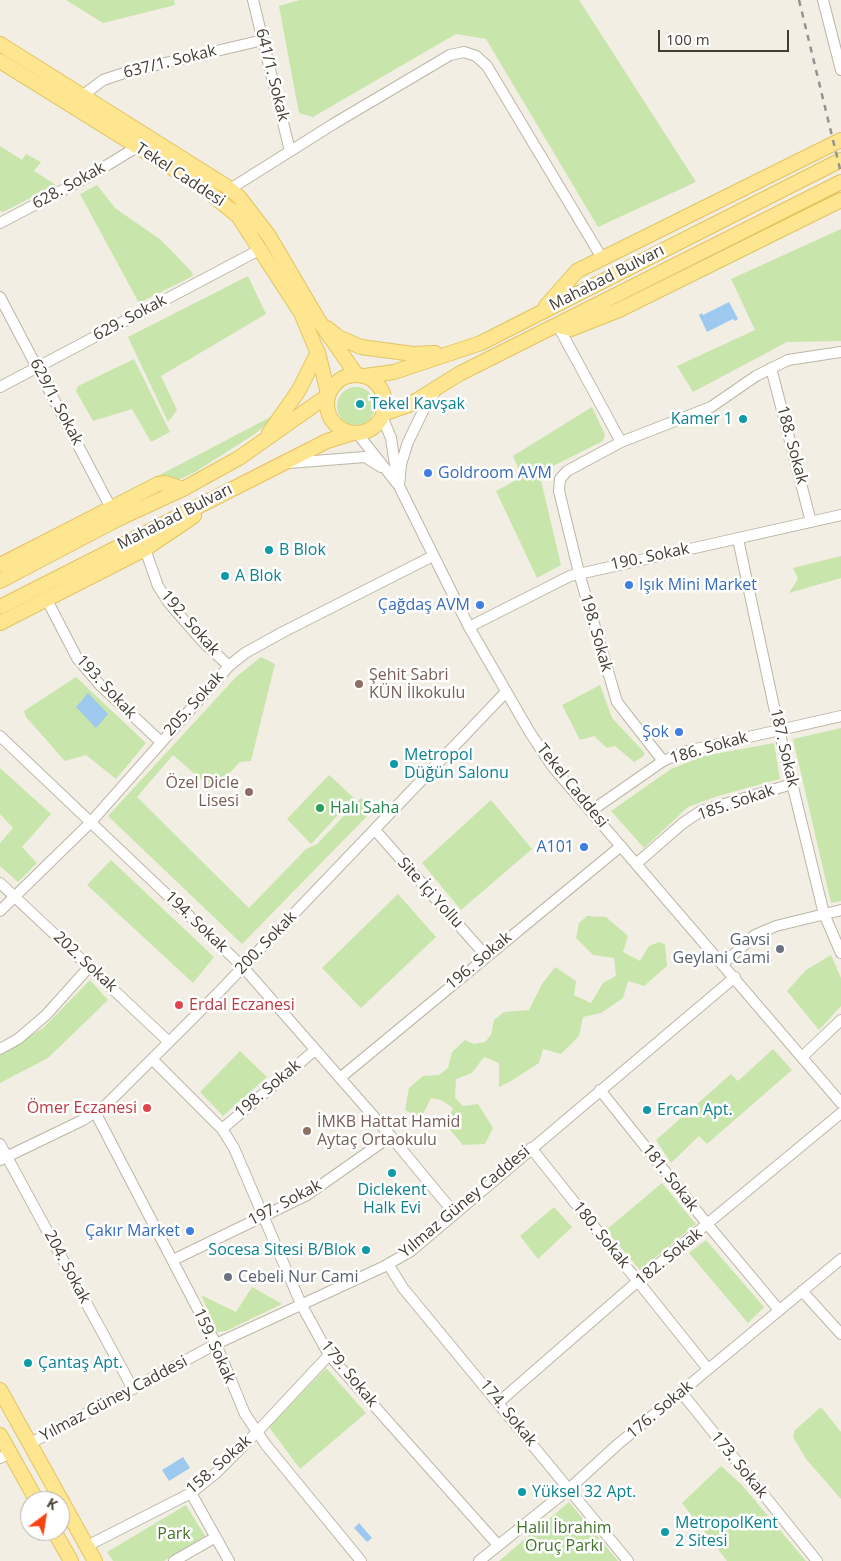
<!DOCTYPE html>
<meta charset="utf-8">
<style>
body{margin:0}
#map{position:relative;width:841px;height:1561px;overflow:hidden;background:#f2eee3;font-family:"Open Sans",sans-serif}
canvas{display:block}
.north{position:absolute;left:20px;top:1491px;width:50px;height:50px;box-sizing:border-box;background:#fff;border:1px solid #b4b2ad;border-radius:50%;rotate:31deg;font-size:14px;font-weight:700;line-height:20px;text-align:center;color:#433e33}
.north::after{content:'';display:block;margin:auto;width:18px;height:22px;background:#f94412;clip-path:polygon(50% 0,100% 100%,50% 72%,0 100%)}
.scale{position:absolute;left:658px;top:30px;width:131px;height:22px;box-sizing:border-box;border:2px solid #433e33;border-top:0;padding-left:6px;font-size:15px;line-height:18px;white-space:nowrap;color:#433e33;-webkit-text-stroke:4px #fff;paint-order:stroke}
</style>
<div id="map">
<canvas width="841" height="1561"></canvas>
<div class="north">K</div>
<div class="scale">100 m</div>
</div>
<script>
const c = document.querySelector('canvas').getContext('2d');
c.lineJoin = 'round';
function fillPath(path, color) { c.fillStyle = color; c.fill(path, 'evenodd'); }
const shape = rows => new Path2D(rows.map(r => 'M' + r).join(''));
function stroke(path, color, width, dash) { c.strokeStyle = color; c.lineWidth = width; c.lineCap = dash ? 'butt' : 'round'; c.setLineDash(dash || []); c.stroke(path); }
function write(font, color, halo, rows, align = 'center') {
  c.font = font + ' "Open Sans",sans-serif'; c.lineWidth = 5; c.setLineDash([]); c.textBaseline = 'middle'; c.strokeStyle = halo; c.fillStyle = color; for (const [text, x, y, turn = 0] of rows) {
    c.save(); c.translate(x, y); c.rotate((+turn || 0) * Math.PI / 180); c.textAlign = isNaN(turn) ? turn : align; if (halo) c.strokeText(text, 0, 0); c.fillText(text, 0, 0); c.restore();
  }
}
fillPath(shape([
 [66,0,174,0,175,5,103,23],
 [300,0,579,0,696,182,598,227,486,39,456,34,313,117,299,113,279,6],
 [0,146,22,160,26,154,41,162,34,171,56,185,3,212,0,211],
 [97,185,115,208,161,240,192,272,193,276,139,303,80,194],
 [841,229,841,341,787,342,693,392,677,366,755,330,731,279],
 [248,276,266,314,161,376,177,410,168,422,128,337],
 [134,359,170,432,151,442,132,409,93,421,76,391,78,386],
 '337 406a19 19 0 1 1 38 0a19 19 0 1 1-38 0Z',
 [592,407,605,435,603,441,541,472,540,476,561,565,537,578,496,491,522,477,513,456],
 [280,412,255,434,195,472,178,480,152,479],
 [841,556,841,578,789,593,798,579,793,568],
 [261,657,275,664,251,761,240,762,213,790,173,755,137,797,249,908,306,849,317,844,361,798,376,807,242,944,108,816,236,677],
 [76,677,146,743,116,779,86,755,65,761,26,717,24,711],
 [600,685,612,718,644,752,644,756,634,762,615,746,607,748,594,736,580,740,562,705],
 [841,728,841,901,831,903,793,739],
 [774,743,780,779,718,796,688,807,644,848,611,811,671,769,704,756],
 [0,768,51,814,22,847,37,863,18,882,0,866,0,843,13,828,0,814],
 [329,775,354,798,311,844,287,819],
 [491,800,532,849,461,910,422,863],
 [111,860,214,957,193,983,87,885],
 [398,894,436,937,361,1008,322,968],
 [587,916,606,917,628,936,623,952,640,961,649,946,659,942,665,944,667,966,644,986,628,981,623,998,601,1013,583,1017,579,1036,561,1054,543,1049,539,1063,511,1081,499,1087,499,1063,484,1057,472,1073,456,1079,455,1098,463,1106,478,1104,493,1128,485,1144,463,1145,446,1125,453,1108,441,1100,431,1098,421,1118,405,1110,409,1088,423,1076,439,1075,448,1068,452,1052,465,1040,474,1044,485,1042,491,1035,494,1020,504,1012,529,1010,542,984,555,967,576,981,574,995,591,1003,603,983,616,976,614,958,593,955,576,938,579,923],
 [831,955,841,978,841,1006,819,1030,787,991,806,970],
 [90,980,108,1000,48,1058,0,1083,0,1054,43,1028],
 [773,1049,792,1070,707,1144,699,1136,671,1163,656,1140,731,1074,738,1081],
 [240,1051,267,1077,223,1116,200,1092],
 [662,1183,696,1224,640,1270,606,1230],
 [554,1207,572,1227,538,1259,520,1236],
 [706,1240,764,1307,748,1323,689,1253],
 [252,1287,282,1304,226,1331,217,1332,201,1295,236,1312],
 [326,1368,366,1413,300,1469,269,1427],
 [821,1407,841,1432,841,1499,806,1459,793,1437,795,1430],
 [721,1466,741,1484,806,1561,727,1561,682,1503],
 [569,1502,618,1561,499,1561],
 [186,1505,205,1536,164,1561,113,1561,107,1552]
]), '#c8e6ab');
fillPath(shape([
 [729,302,738,319,735,321,733,319,707,332,699,315,702,313,703,315],
 [88,693,108,714,96,728,76,707],
 [183,1457,190,1468,169,1481,162,1470],
 [359,1523,372,1538,367,1542,354,1528]
]), '#9ec9ef');
const minor = shape([
 [253,0,290,151],
 [823,0,841,70],
 [82,96,103,80,127,72,263,40],
 [230,189,335,123,450,55,464,52,476,56,487,66,602,258],
 [0,223,86,178,137,147],
 [0,297,111,508],
 [558,326,621,442],
 [771,368,811,522],
 [0,387,261,249],
 [382,416,391,438,396,472],
 [357,433,399,486,469,627,529,731,552,766,841,1103],
 [289,463,365,457,381,467],
 [399,486,401,464,408,442,425,407,436,390],
 [738,539,779,730,824,914,841,953],
 [145,549,158,586,169,603,203,642,229,666],
 [46,598,77,658,100,685,161,742],
 [469,627,570,576,841,515],
 [0,736,243,967,383,1127,455,1214],
 [663,761,617,702,579,573,559,491,560,479,567,471,621,442,711,407,756,376,788,360,841,352],
 [591,811,663,761,687,751,841,716],
 [375,830,486,956],
 [636,864,683,823,701,811,792,784],
 [0,883,169,1042],
 [0,911,91,822,229,666,245,653,283,632,433,556],
 [723,964,755,935,776,926,841,910],
 [0,1049,18,1039,46,1015,89,967],
 [802,1057,841,1020],
 [152,1059,222,1129,234,1148,301,1304,329,1355,498,1545],
 [340,1078,621,846],
 [600,1090,708,1225,779,1310],
 [95,1112,216,1344,245,1414,266,1445,361,1561],
 [222,1129,315,1050],
 [0,1144,133,1389],
 [531,1148,708,1369],
 [0,1160,83,1120,106,1105,218,993,506,692],
 [173,1260,307,1195,391,1136],
 [388,1264,403,1288,628,1561],
 [802,1291,841,1334],
 [681,1392,817,1561],
 [499,1402,638,1281,841,1113],
 [29,1444,216,1344,383,1267,411,1251,735,977],
 [0,1458,10,1453],
 [191,1493,229,1561],
 [87,1546,191,1493,216,1473,257,1432,329,1355],
 [174,1561,216,1537],
 [479,1561,570,1488,617,1445,841,1259]
]);
const major = shape([
 [0,44,226,186,239,197,269,236,319,321,356,374],
 [0,61,204,188,238,216,301,313,319,356,328,394],
 [546,306,577,271,841,140],
 [559,326,571,329,619,310,841,200],
 [327,328,338,337,361,347,413,354,435,353],
 '327 404a29 29 0 1 1 58 0a29 29 0 1 1-58 0Z',
 [365,376,394,372,481,343,841,160],
 [383,414,409,405,459,374,841,182],
 [269,433,299,390,318,352],
 [0,565,158,484,165,483,183,489],
 [0,581,116,520,183,489,239,458,327,396],
 [0,607,327,441,353,433],
 [0,623,145,549,194,516],
 [0,1390,95,1561],
 [0,1435,37,1501],
 [54,1531,71,1561]
]);
stroke(minor, '#bdb6a6', 12);
stroke(major, '#e3c460', 16);
stroke(minor, '#fff', 10);
stroke(major, '#fee590', 14);
stroke(shape([
 [799,0,841,173]
]), '#939393', 2.5, [6, 6]);
for (const [x, y, r, color] of [
 [360,404,5,"#0f9aa8"],
 [743,419,5,"#0f9aa8"],
 [428,473,5,"#3f7fe0"],
 [269,550,5,"#0f9aa8"],
 [225,576,5,"#0f9aa8"],
 [629,585,5,"#3f7fe0"],
 [480,605,5,"#3f7fe0"],
 [359,684,5,"#8d6e63"],
 [679,732,5,"#3f7fe0"],
 [394,764,5,"#0f9aa8"],
 [249,792,5,"#8d6e63"],
 [320,808,5,"#2e9e5b"],
 [584,847,5,"#3f7fe0"],
 [780,949,5,"#6b7280"],
 [179,1005,5,"#e0444e"],
 [147,1108,5,"#e0444e"],
 [647,1110,5,"#0f9aa8"],
 [307,1131,5,"#8d6e63"],
 [392,1173,5,"#0f9aa8"],
 [190,1231,5,"#3f7fe0"],
 [366,1250,5,"#0f9aa8"],
 [228,1277,5,"#6b7280"],
 [28,1363,5,"#0f9aa8"],
 [522,1492,5,"#0f9aa8"],
 [665,1532,5,"#0f9aa8"]
]) { const dot = new Path2D(); dot.arc(x, y, r, 0, 2 * Math.PI); c.fillStyle = color; c.fill(dot); stroke(dot, '#fff', 2); }
write('16px', '#433e33', '#fff', [
 ["637/1. Sokak",170,62,-14],
 ["641/1. Sokak",272,75,76],
 ["Tekel Caddesi",180,175,33],
 ["628. Sokak",69,186,-29],
 ["Mahabad Bulvarı",607,278,-27],
 ["629. Sokak",130,318,-28],
 ["629/1. Sokak",56,402,62],
 ["188. Sokak",792,445,75],
 ["Mahabad Bulvarı",175,517,-27],
 ["190. Sokak",650,557,-12],
 ["192. Sokak",190,623,49],
 ["198. Sokak",596,633,74],
 ["193. Sokak",106,687,47],
 ["205. Sokak",194,704,-48],
 ["186. Sokak",709,748,-16],
 ["187. Sokak",784,748,77],
 ["Tekel Caddesi",572,786,51],
 ["185. Sokak",736,803,-19],
 ["Site İçi Yollu",430,893,48],
 ["194. Sokak",196,922,44],
 ["200. Sokak",266,943,-46],
 ["196. Sokak",479,961,-40],
 ["202. Sokak",85,962,43],
 ["198. Sokak",268,1089,-40],
 ["181. Sokak",670,1178,52],
 ["Yılmaz Güney Caddesi",465,1202,-40],
 ["197. Sokak",285,1203,-28],
 ["180. Sokak",601,1235,51],
 ["182. Sokak",669,1257,-39],
 ["204. Sokak",67,1267,62],
 ["159. Sokak",214,1346,66],
 ["179. Sokak",349,1374,51],
 ["Yılmaz Güney Caddesi",114,1399,-28],
 ["176. Sokak",660,1410,-40],
 ["174. Sokak",508,1413,51],
 ["158. Sokak",219,1465,-41],
 ["173. Sokak",739,1465,51]
]);
write('16px', '#0d838f', '#fff', [
 ["Tekel Kavşak",370,404],
 ["Kamer 1",733,419,"right"],
 ["B Blok",279,550],
 ["A Blok",235,576],
 ["Metropol",404,755],
 ["Düğün Salonu",404,773],
 ["Ercan Apt.",657,1110],
 ["Diclekent",392,1190,"center"],
 ["Halk Evi",392,1208,"center"],
 ["Socesa Sitesi B/Blok",356,1250,"right"],
 ["Çantaş Apt.",38,1363],
 ["Yüksel 32 Apt.",532,1492],
 ["MetropolKent",675,1523],
 ["2 Sitesi",675,1541]
], 'left');
write('16px', '#366cbe', '#fff', [
 ["Goldroom AVM",438,473,"left"],
 ["Işık Mini Market",639,585,"left"],
 ["Çağdaş AVM",470,605],
 ["Şok",669,732],
 ["A101",574,847],
 ["Çakır Market",180,1231]
], 'right');
write('16px', '#785e54', '#fff', [
 ["Şehit Sabri",369,675],
 ["KÜN İlkokulu",369,693],
 ["Özel Dicle",239,783,"right"],
 ["Lisesi",239,801,"right"],
 ["İMKB Hattat Hamid",317,1122],
 ["Aytaç Ortaokulu",317,1140]
], 'left');
write('16px', '#27864d', '#fff', [
 ["Halı Saha",330,808]
], 'left');
write('16px', '#5b616d', '#fff', [
 ["Gavsi",770,940],
 ["Geylani Cami",770,958],
 ["Cebeli Nur Cami",238,1277,"left"]
], 'right');
write('16px', '#be3a42', '#fff', [
 ["Erdal Eczanesi",189,1005],
 ["Ömer Eczanesi",137,1108,"right"]
], 'left');
write('16px', '#407428', '#fff', [
 ["Halil İbrahim",564,1528],
 ["Oruç Parkı",564,1546],
 ["Park",174,1534]
]);
</script>
